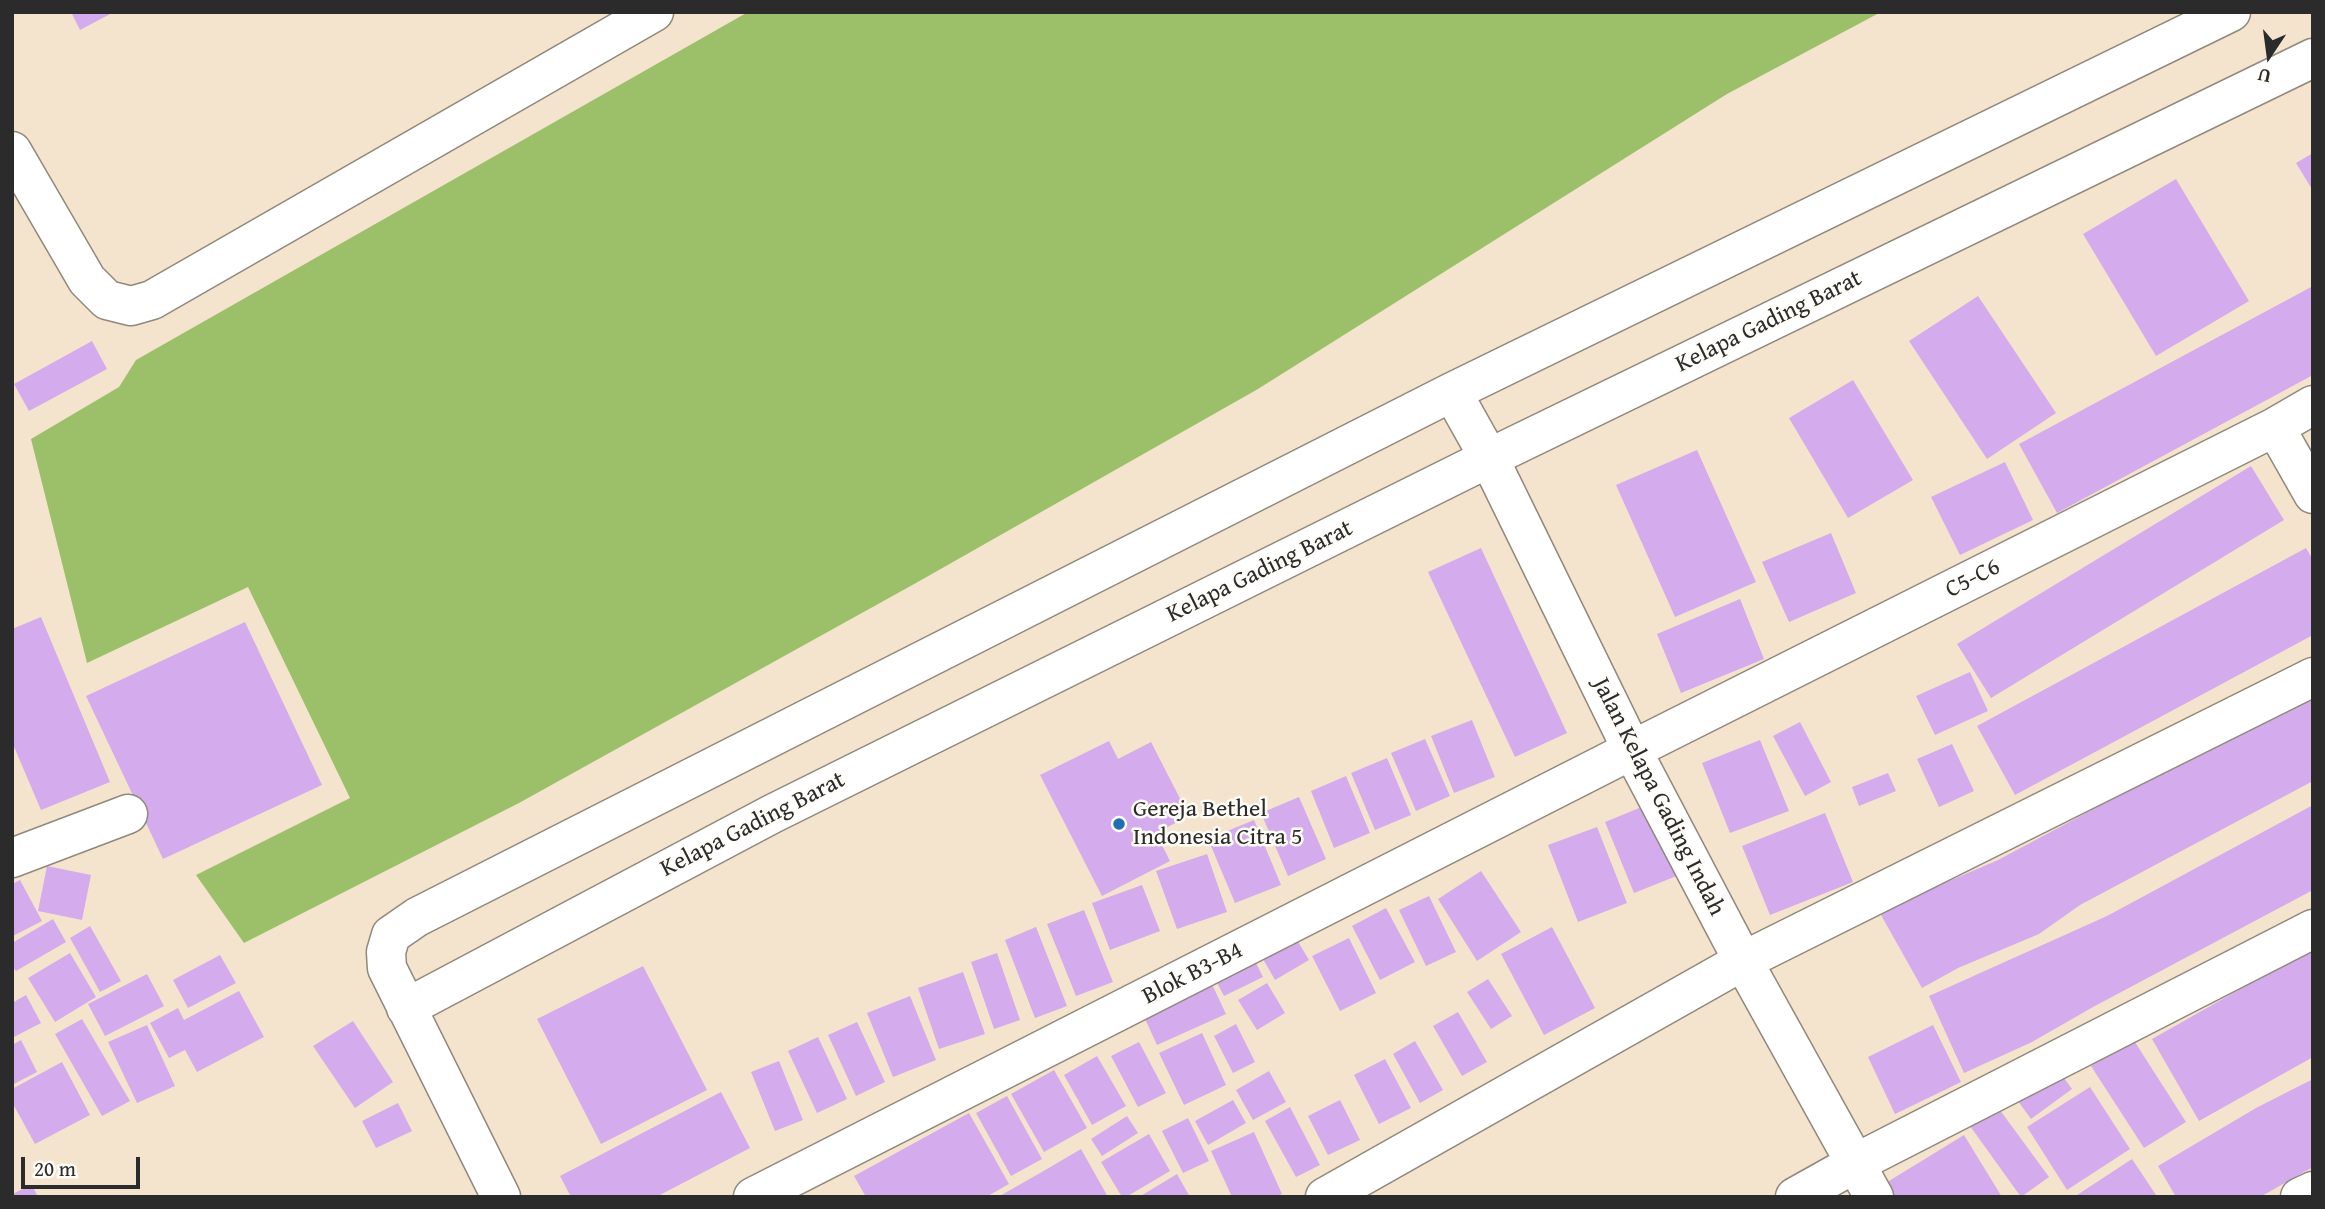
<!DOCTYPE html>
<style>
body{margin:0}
#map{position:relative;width:2325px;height:1209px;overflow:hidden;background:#f5e4cd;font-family:"Gentium Book Plus",serif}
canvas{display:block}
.frame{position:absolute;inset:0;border:14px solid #2b2b2b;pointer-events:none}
.north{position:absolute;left:2234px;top:21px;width:70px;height:70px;-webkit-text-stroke:5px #fdfcf7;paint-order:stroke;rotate:193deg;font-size:19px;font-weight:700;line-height:28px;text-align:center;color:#2b2b2b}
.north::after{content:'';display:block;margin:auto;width:24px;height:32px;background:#2b2b2b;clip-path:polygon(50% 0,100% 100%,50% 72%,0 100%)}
.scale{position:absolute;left:21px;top:1157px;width:119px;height:32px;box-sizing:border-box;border:4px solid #2b2b2b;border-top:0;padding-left:9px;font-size:21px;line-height:24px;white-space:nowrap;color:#2b2b2b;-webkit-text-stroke:5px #fdfcf7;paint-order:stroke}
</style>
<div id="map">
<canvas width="2325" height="1209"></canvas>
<div class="frame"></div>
<div class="north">U</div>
<div class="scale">20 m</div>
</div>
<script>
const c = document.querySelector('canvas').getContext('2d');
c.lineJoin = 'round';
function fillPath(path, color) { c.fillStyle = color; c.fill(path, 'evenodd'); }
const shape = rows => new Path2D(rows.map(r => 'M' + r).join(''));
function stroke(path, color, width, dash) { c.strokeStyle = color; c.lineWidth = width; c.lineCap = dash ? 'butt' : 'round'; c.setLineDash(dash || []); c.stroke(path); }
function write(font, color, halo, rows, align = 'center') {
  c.font = font + ' "Gentium Book Plus",serif'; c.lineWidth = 5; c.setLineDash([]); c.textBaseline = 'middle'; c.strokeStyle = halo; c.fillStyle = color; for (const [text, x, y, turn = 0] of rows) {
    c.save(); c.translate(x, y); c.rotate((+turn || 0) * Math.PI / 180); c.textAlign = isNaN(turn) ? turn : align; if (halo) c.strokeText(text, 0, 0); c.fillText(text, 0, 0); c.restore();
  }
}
fillPath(shape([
 [748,12,1881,12,1727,94,1258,389,916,583,519,803,244,943,196,875,350,798,248,587,87,663,31,439,119,387,136,360]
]), '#9cc06a');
fillPath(shape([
 [71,12,114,12,80,30],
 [2313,153,2313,191,2296,163],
 [2176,179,2249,301,2156,356,2083,234],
 [2313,286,2313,375,2057,513,2019,444],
 [1978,296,2056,413,1987,459,1909,341],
 [92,341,107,369,29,411,14,384],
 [1853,380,1913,480,1848,518,1789,418],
 [1697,450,1756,582,1675,617,1616,485],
 [2005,462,2033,520,1960,555,1931,497],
 [2251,466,2284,520,1991,698,1957,644],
 [1831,533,1856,593,1789,622,1762,562],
 [1481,548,1567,733,1515,757,1428,572],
 [2306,548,2313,560,2313,635,2015,795,1977,726],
 [1740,599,1764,659,1681,693,1657,634],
 [41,617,110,782,41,810,12,742,12,629],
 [245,622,322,785,163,859,86,696],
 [1970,672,1988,711,1935,735,1916,696],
 [2313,692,2313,781,2080,905,2039,934,1958,968,1922,988,1881,915,1917,895,1998,860],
 [1472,720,1495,777,1454,793,1431,736],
 [1800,722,1831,782,1805,796,1773,736],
 [1425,739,1450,796,1416,811,1391,753],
 [1760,740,1789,811,1730,833,1702,763],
 [1109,741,1118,759,1151,742,1189,816,1156,833,1170,861,1102,896,1040,775],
 [1952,744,1974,791,1939,807,1917,759],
 [1387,758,1411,815,1375,830,1351,773],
 [1888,773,1896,791,1859,806,1852,787],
 [1346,776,1370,833,1334,848,1311,791],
 [1299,797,1326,859,1288,876,1261,813],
 [1649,804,1679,875,1634,893,1605,822],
 [2313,805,2313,890,2093,1007,2032,1042,1964,1073,1929,996,2107,916],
 [1825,813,1853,882,1770,915,1742,846],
 [1254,820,1281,885,1235,903,1208,839],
 [1597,827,1627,903,1578,922,1548,845],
 [1207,854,1227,912,1177,929,1156,871],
 [47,866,91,875,82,920,38,911],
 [1481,871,1521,932,1477,961,1438,899],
 [20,880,42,921,13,936,12,884],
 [1142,885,1160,931,1110,950,1092,903],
 [1429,896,1456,952,1426,966,1399,910],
 [1386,908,1415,962,1380,980,1352,926],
 [1084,910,1113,982,1076,996,1047,924],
 [53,919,66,942,16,971,12,966,12,943],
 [90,926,121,981,100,992,70,938],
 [1036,927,1067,1006,1035,1018,1005,940],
 [1552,927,1595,1008,1544,1035,1501,954],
 [1349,938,1376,993,1340,1011,1312,956],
 [1297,940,1309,960,1275,980,1263,959],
 [2313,948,2313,1057,2199,1121,2152,1039],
 [70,953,96,997,55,1022,28,978],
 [997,953,1020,1020,994,1029,971,962],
 [220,955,236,983,188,1008,173,980],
 [1254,959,1263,977,1224,996,1215,979],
 [643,966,707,1090,601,1144,537,1019],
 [963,972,985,1034,939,1049,918,988],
 [147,974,164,1006,105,1036,88,1004],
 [1208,976,1226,1014,1157,1045,1140,1008],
 [1488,979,1512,1016,1491,1029,1467,992],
 [1267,983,1285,1013,1257,1030,1238,1000],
 [239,991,264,1037,197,1072,185,1050,169,1058,150,1023,178,1008,184,1020],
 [26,995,41,1023,12,1038,12,1003],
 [910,996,936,1060,893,1077,867,1013],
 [1458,1012,1487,1062,1462,1076,1433,1026],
 [82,1019,130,1101,102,1116,55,1034],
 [353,1021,393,1082,355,1108,313,1046],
 [857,1022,885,1082,856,1096,828,1035],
 [1236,1024,1255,1062,1233,1073,1214,1036],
 [147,1025,175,1086,137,1103,108,1042],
 [1933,1025,1961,1082,1895,1114,1868,1057],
 [1202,1033,1226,1085,1184,1105,1159,1053],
 [818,1037,847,1099,817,1113,788,1051],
 [2133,1039,2186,1122,2144,1148,2091,1066],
 [21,1040,37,1072,12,1085,12,1045],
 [1415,1041,1443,1090,1420,1103,1393,1054],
 [1139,1042,1166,1093,1138,1107,1111,1056],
 [1097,1056,1126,1106,1092,1125,1064,1075],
 [1385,1059,1411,1108,1379,1124,1354,1075],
 [779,1061,803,1120,775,1131,751,1072],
 [62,1062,90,1115,35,1144,12,1102,12,1089],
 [2056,1067,2072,1089,2031,1119,2015,1097],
 [1054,1070,1087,1128,1044,1152,1011,1094],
 [1269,1071,1286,1102,1253,1120,1236,1090],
 [2313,1079,2313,1167,2260,1197,2176,1197,2158,1166,2256,1108],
 [2090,1087,2130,1149,2067,1190,2027,1127],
 [721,1092,750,1148,656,1197,571,1197,560,1176],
 [1007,1096,1042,1159,1011,1176,976,1113],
 [1233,1100,1246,1123,1208,1145,1195,1121],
 [1340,1100,1360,1140,1328,1155,1308,1116],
 [398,1103,412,1131,376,1148,362,1121],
 [1997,1106,2049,1177,2021,1197,1970,1126],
 [1290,1107,1320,1165,1296,1177,1265,1121],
 [969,1113,1009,1184,986,1197,866,1197,854,1176],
 [1127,1116,1138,1133,1102,1156,1091,1139],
 [1188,1118,1209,1161,1183,1173,1162,1131],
 [1254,1132,1282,1194,1276,1197,1232,1197,1211,1151],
 [1149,1134,1170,1171,1126,1197,1122,1197,1101,1162],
 [1964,1135,2002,1197,1892,1197,1884,1184],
 [1081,1149,1108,1197,998,1197,1047,1169],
 [2132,1159,2156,1195,2153,1197,2074,1197],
 [1177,1174,1190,1197,1139,1197],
 [32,1185,38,1197,12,1197,12,1194]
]), '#d4abec');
const minor = shape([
 [12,151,87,280,107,300,131,306,152,300,654,12],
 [1452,392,1489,458,1632,750,1743,961,1874,1197],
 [2275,427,2313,494],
 [12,858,128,814],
 [406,1008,772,814,1489,458,2313,58],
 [501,1197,387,968,386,952,391,935,417,917,1452,392,2231,12],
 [753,1197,1632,750,2275,427,2313,405],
 [1325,1197,1743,961,2313,677],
 [1795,1197,1854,1164,2313,929],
 [2300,1197,2313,1191]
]);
stroke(minor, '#90887c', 41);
stroke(minor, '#fff', 38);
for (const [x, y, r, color] of [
 [1119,824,7,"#1f6fb2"]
]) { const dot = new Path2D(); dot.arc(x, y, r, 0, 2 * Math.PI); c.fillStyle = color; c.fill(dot); stroke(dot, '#fdfcf7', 2.5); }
write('24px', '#2b2b2b', '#fdfcf7', [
 ["Kelapa Gading Barat",1769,322,-26],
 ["Kelapa Gading Barat",1260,572,-26],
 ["C5-C6",1973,579,-27],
 ["Jalan Kelapa Gading Indah",1658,797,63],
 ["Kelapa Gading Barat",753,825,-27],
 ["Blok B3-B4",1193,974,-27]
]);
write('24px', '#2b2b2b', '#fdfcf7', [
 ["Gereja Bethel",1133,810],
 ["Indonesia Citra 5",1133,838]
], 'left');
</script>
